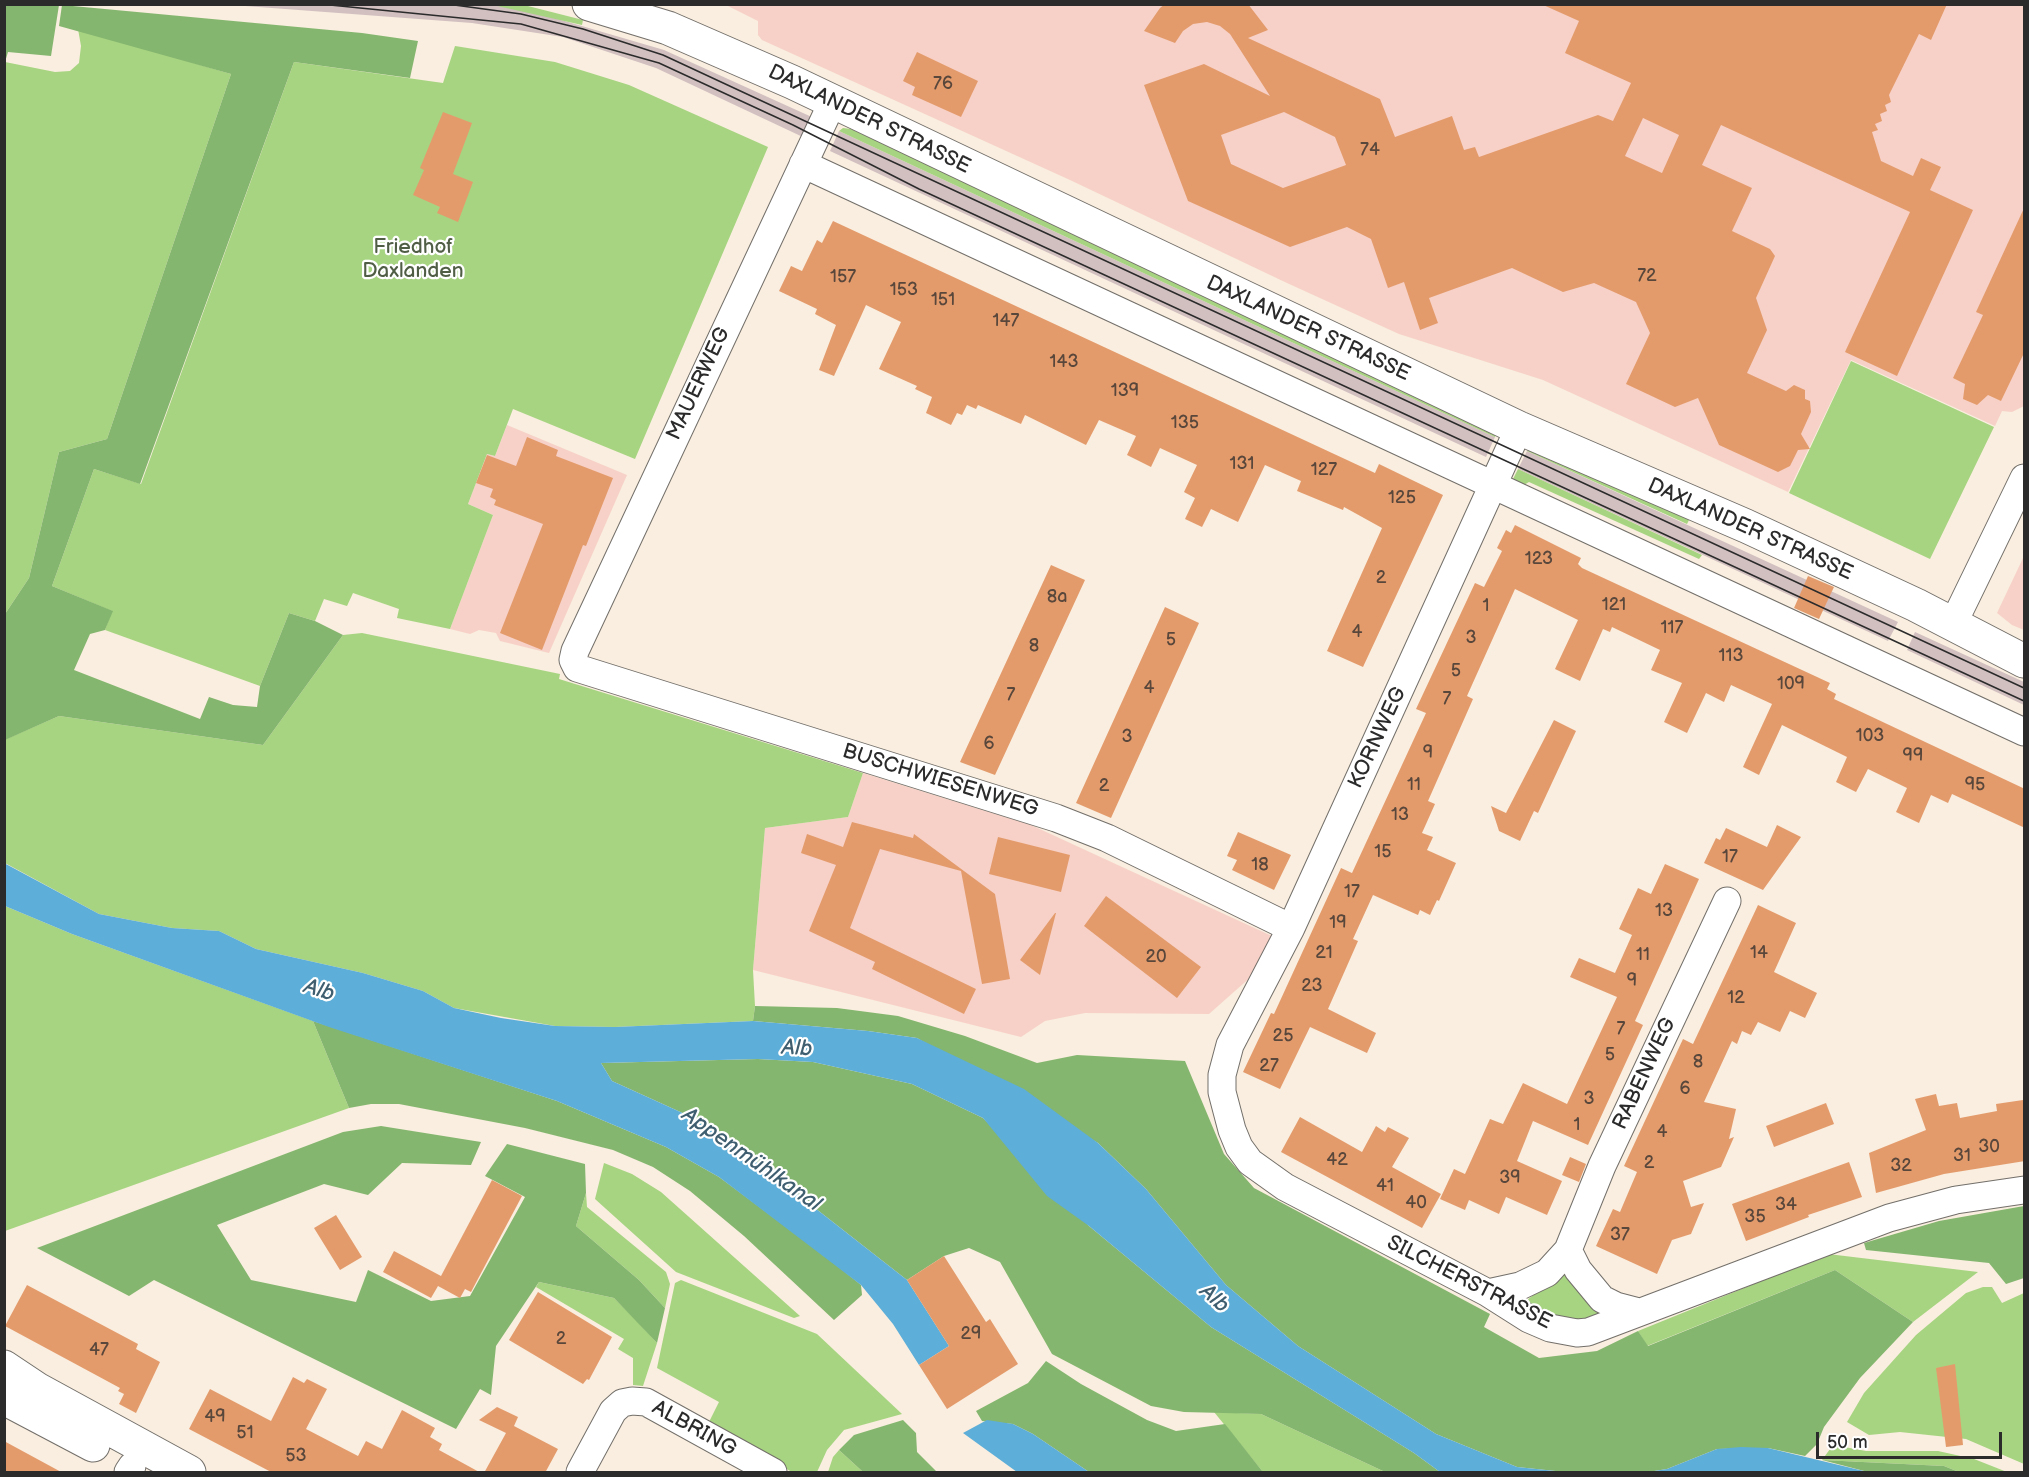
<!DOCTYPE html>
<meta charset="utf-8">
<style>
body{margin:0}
#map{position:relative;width:2029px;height:1477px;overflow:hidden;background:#f9eedf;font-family:"Balsamiq Sans",sans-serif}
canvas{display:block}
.frame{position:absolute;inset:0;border:6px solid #2b2b2b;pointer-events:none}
.scale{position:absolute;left:1816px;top:1432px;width:186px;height:27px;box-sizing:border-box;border:3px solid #2b2b2b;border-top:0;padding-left:8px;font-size:18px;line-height:21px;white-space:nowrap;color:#2b2b2b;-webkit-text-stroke:4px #fff;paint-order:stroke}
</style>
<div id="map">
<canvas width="2029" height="1477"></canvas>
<div class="frame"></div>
<div class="scale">50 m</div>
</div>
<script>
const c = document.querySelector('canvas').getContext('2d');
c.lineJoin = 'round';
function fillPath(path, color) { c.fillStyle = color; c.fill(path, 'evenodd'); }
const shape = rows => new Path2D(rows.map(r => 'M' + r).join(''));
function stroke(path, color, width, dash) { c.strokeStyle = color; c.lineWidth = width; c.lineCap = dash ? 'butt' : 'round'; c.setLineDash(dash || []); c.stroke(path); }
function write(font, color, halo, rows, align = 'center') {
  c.font = font + ' "Balsamiq Sans",sans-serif'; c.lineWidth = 4.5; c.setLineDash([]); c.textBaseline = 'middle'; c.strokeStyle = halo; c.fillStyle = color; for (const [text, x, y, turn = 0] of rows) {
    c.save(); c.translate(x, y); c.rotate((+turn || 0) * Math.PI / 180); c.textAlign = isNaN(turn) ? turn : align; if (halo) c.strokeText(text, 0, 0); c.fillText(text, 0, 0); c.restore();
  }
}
fillPath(shape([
 [726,5,2024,5,2024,406,2012,412,2002,411,1995,426,1851,360,1788,492,1543,380,1399,334,1287,283,1070,180,762,40,758,35,758,21],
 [507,425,627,475,549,653,500,641,496,633,479,630,470,634,450,629,493,515,468,504,487,454,495,456],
 [2024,556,2024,630,2012,625,1997,613],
 [863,773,1031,825,1274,937,1253,975,1209,1014,1085,1013,1045,1021,1021,1037,753,970,765,828,848,817]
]), '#f7d1c7');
fillPath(shape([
 [493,4,527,10,664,50,814,118,805,138,656,68,563,37,472,23,232,5],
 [839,131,1495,437,1486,457,830,151],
 [1527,451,1898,622,1888,641,1518,469],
 [1915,632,2024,682,2024,705,1907,650]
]), '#d2bfc0');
fillPath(shape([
 [520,4,583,20,582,25,493,5],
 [78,29,231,74,107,439,59,452,29,578,5,614,5,62,55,72,70,71,79,63,81,46],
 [455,46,555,62,629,85,768,147,635,459,513,409,495,456,487,454,468,504,493,515,450,629,397,618,399,609,353,593,347,606,324,599,315,621,289,613,260,686,105,630,112,611,52,586,94,469,141,484,294,62,443,83],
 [843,128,851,129,981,189,1496,434,1495,437,839,131],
 [1851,361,1994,427,1930,559,1789,493],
 [1530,448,1690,518,1687,524,1527,451],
 [1518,469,1702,555,1699,559,1529,482,1522,486,1512,481],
 [362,633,560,674,559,679,863,773,848,817,765,828,753,970,755,1006,753,1021,615,1027,555,1026,454,1008,423,991,363,973,256,949,219,931,172,928,99,914,5,863,4,740,59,716,263,745,343,635],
 [5,906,72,934,313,1021,349,1108,5,1231],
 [604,1163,632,1174,661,1192,800,1316,794,1318,676,1272,595,1199],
 [586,1193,587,1207,666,1272,670,1284,665,1308,639,1280,576,1226],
 [1828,1254,1978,1272,1913,1322,1835,1270,1647,1346,1638,1331],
 [1569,1268,1601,1317,1557,1322,1519,1306],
 [681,1280,817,1334,902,1414,844,1430,827,1450,817,1472,792,1472,708,1424,719,1402,657,1368,675,1283],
 [539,1282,614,1298,637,1321,657,1343,643,1386,633,1385,633,1358,618,1349,624,1339,536,1287],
 [1983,1287,1992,1287,2002,1303,2024,1293,2024,1464,1966,1439,1900,1432,1869,1435,1847,1422,1864,1393,1916,1335,1966,1293],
 [1214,1412,1261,1414,1385,1472,1263,1472],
 [1833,1445,1866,1451,1938,1451,1974,1459,2007,1472,1959,1472,1944,1466,1822,1460],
 [839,1450,863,1472,828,1472,833,1457]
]), '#a7d481');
fillPath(shape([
 [5,4,59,5,51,56,8,52,5,62],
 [62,5,362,33,418,41,410,78,294,62,140,484,94,469,52,586,113,611,105,630,90,634,74,670,200,719,209,697,233,705,257,707,260,686,289,613,315,621,343,635,263,745,59,716,5,740,5,614,29,578,59,452,107,439,231,74,59,26],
 [755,1006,837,1008,898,1016,965,1036,1037,1063,1077,1055,1185,1061,1224,1154,1254,1188,1490,1314,1484,1327,1539,1358,1597,1351,1638,1331,1648,1346,1835,1270,1913,1322,1860,1378,1824,1427,1817,1444,1805,1456,1768,1448,1717,1449,1667,1469,1648,1472,1565,1472,1517,1467,1436,1434,1298,1346,1226,1285,1146,1189,1098,1143,917,1038,868,1031,753,1021],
 [313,1021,557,1101,666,1147,719,1177,824,1255,861,1285,862,1295,834,1320,744,1236,690,1191,653,1167,613,1150,525,1128,399,1104,371,1104,349,1108],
 [758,1059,813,1062,912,1084,983,1118,1089,1226,1211,1327,1414,1453,1440,1472,1385,1472,1261,1414,1184,1412,1151,1406,1052,1354,1000,1262,969,1248,944,1256,907,1280,728,1140,687,1115,612,1081,601,1063],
 [381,1126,481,1142,471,1165,402,1163,368,1195,324,1184,217,1225,251,1280,356,1302,368,1270,431,1301,470,1296,525,1197,485,1176,507,1144,585,1164,586,1193,576,1226,639,1280,665,1308,657,1343,614,1298,539,1282,496,1346,491,1395,480,1389,456,1429,154,1280,129,1296,37,1248,343,1132],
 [2024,1206,2024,1278,2006,1284,1989,1263,1866,1250,1864,1243,1939,1221],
 [1046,1361,1081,1384,1147,1420,1176,1431,1225,1424,1263,1472,1089,1472,1033,1434,1013,1424,982,1421,976,1411,1028,1383],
 [903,1420,916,1433,917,1452,937,1472,863,1472,839,1450,854,1435],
 [1822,1460,1944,1466,1959,1472,1868,1472]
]), '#85b66f');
fillPath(shape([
 [4,863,99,914,172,928,219,931,256,949,363,973,423,991,454,1008,501,1018,555,1026,615,1027,753,1021,868,1031,917,1038,1024,1089,1098,1143,1146,1189,1226,1285,1298,1346,1436,1434,1517,1467,1565,1472,1440,1472,1414,1453,1211,1327,1089,1226,1047,1196,983,1118,912,1084,813,1062,758,1059,601,1063,612,1081,687,1115,728,1140,907,1280,949,1346,919,1365,893,1324,861,1285,719,1177,666,1147,557,1101,329,1027,72,934,5,906],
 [987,1420,1013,1424,1033,1434,1089,1472,1017,1472,963,1433],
 [1741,1447,1768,1448,1868,1472,1648,1472,1667,1469,1717,1449]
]), '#5daed8');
fillPath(shape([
 [1165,4,1248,4,1268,30,1248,38,1380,99,1395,137,1452,116,1464,150,1475,147,1479,157,1598,115,1613,121,1631,83,1565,53,1579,21,1541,4,1947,4,1931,40,1919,34,1889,95,1891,102,1885,105,1887,111,1880,114,1882,121,1875,124,1878,130,1872,132,1881,161,1913,176,1921,158,1941,167,1930,190,1973,210,1897,376,1845,352,1910,212,1721,125,1702,165,1752,188,1732,231,1770,249,1775,256,1756,298,1767,330,1747,373,1786,391,1794,385,1805,390,1805,399,1810,401,1811,412,1801,434,1810,449,1798,450,1790,466,1778,472,1719,445,1698,398,1675,407,1626,384,1650,333,1636,302,1594,283,1563,292,1512,268,1429,298,1438,323,1420,330,1404,282,1388,288,1371,239,1347,227,1290,247,1188,201,1144,85,1204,64,1270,96,1230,34,1220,26,1207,22,1193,24,1183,31,1175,43,1144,31,1160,8],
 [1284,112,1335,137,1346,165,1283,188,1231,164,1221,135],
 [1643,118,1679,135,1662,173,1625,156],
 [917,52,978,81,961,117,912,95,915,87,903,81],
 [443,112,472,123,453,174,473,182,458,222,437,213,440,207,413,195,424,170,420,168],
 [2025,206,2025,351,2001,401,1988,395,1977,405,1963,399,1965,384,1953,378,1983,315,1976,312],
 [833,221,1375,473,1379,464,1443,495,1363,667,1327,651,1382,528,1344,507,1343,510,1297,491,1301,481,1265,465,1238,522,1211,509,1202,527,1185,519,1195,498,1184,492,1197,465,1160,448,1151,467,1127,455,1136,436,1099,420,1086,445,1025,415,1021,424,978,405,976,409,967,405,962,415,957,413,951,425,926,413,932,397,915,389,917,386,879,369,901,322,866,305,834,376,819,370,836,325,815,314,817,309,779,291,791,266,802,271,817,240,822,243],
 [527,437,558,450,556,456,613,478,586,546,583,545,542,650,500,633,543,524,494,505,496,500,490,497,493,489,476,483,487,455,516,466],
 [1515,525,1581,558,1578,564,1582,568,1830,683,1827,689,1836,694,1834,699,2025,789,2025,828,1952,794,1948,803,1931,795,1919,823,1896,812,1907,788,1868,769,1856,792,1836,782,1847,757,1782,725,1759,775,1743,767,1772,704,1731,685,1724,702,1706,693,1687,733,1664,722,1682,683,1651,670,1660,650,1612,627,1610,632,1603,629,1580,681,1555,669,1578,620,1515,589,1467,696,1473,699,1428,801,1435,804,1422,833,1433,837,1427,850,1456,863,1439,901,1437,900,1430,915,1420,910,1418,915,1373,895,1353,939,1358,941,1328,1009,1376,1033,1367,1053,1310,1027,1280,1089,1243,1072,1271,1013,1274,1014,1341,868,1352,873,1426,713,1416,709,1475,583,1484,587,1502,551,1497,548,1506,530,1511,533],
 [1051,565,1085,580,995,775,960,762],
 [1808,576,1834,587,1819,619,1794,608],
 [1165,607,1199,623,1111,818,1076,803],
 [1554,720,1576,731,1538,813,1534,811,1520,841,1499,831,1491,806,1506,813],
 [852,822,913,838,914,834,995,894,1010,979,982,984,961,871,880,849,850,928,976,989,964,1014,872,969,875,962,809,931,836,865,801,853,807,834,843,847],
 [1777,825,1801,837,1763,890,1704,863,1716,838,1720,840,1726,828,1767,847],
 [1238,832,1291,855,1274,890,1232,870,1237,860,1227,856],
 [998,837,1070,855,1061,892,989,874],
 [1665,864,1699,879,1635,1021,1643,1025,1588,1145,1533,1121,1517,1161,1562,1181,1547,1215,1506,1197,1499,1214,1469,1200,1465,1210,1440,1199,1454,1169,1465,1174,1490,1119,1503,1124,1523,1083,1567,1104,1617,997,1570,977,1579,958,1615,973,1632,935,1619,929,1638,888,1651,894],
 [1106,896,1201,967,1177,998,1084,926],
 [1758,905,1796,923,1774,972,1817,993,1805,1018,1790,1011,1780,1032,1758,1022,1751,1035,1742,1031,1737,1044,1732,1041,1704,1102,1736,1109,1729,1139,1734,1137,1721,1167,1683,1181,1691,1207,1704,1203,1691,1234,1672,1240,1657,1274,1596,1246,1613,1209,1620,1212,1637,1172,1624,1166,1650,1110,1683,1039,1693,1044],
 [1055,913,1056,913,1040,975,1020,960],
 [1936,1094,1939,1106,1957,1103,1960,1118,1997,1111,1996,1104,2023,1100,2025,1161,1944,1174,1876,1193,1869,1153,1926,1130,1915,1099],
 [1826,1103,1834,1124,1774,1147,1766,1126],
 [1300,1117,1362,1152,1376,1126,1385,1132,1388,1127,1409,1138,1392,1167,1441,1194,1422,1228,1281,1152],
 [1570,1157,1586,1164,1579,1182,1562,1175],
 [1849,1162,1862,1197,1808,1215,1809,1217,1746,1241,1732,1204],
 [492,1180,522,1196,471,1292,465,1289,460,1298,438,1286,431,1298,383,1272,394,1251,441,1276],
 [336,1215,362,1257,340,1270,314,1228],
 [944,1256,986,1322,990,1319,1018,1364,947,1409,919,1365,949,1346,907,1280],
 [27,1285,138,1344,136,1349,160,1362,136,1413,119,1404,124,1394,118,1391,120,1388,5,1326],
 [538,1292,612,1337,589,1380,587,1379,583,1384,509,1340],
 [1955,1364,1963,1445,1946,1447,1936,1368],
 [293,1377,304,1383,307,1379,327,1389,306,1429,358,1456,366,1441,382,1449,402,1410,435,1428,430,1437,442,1444,439,1450,481,1473,273,1473,189,1429,210,1389,271,1421],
 [497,1407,518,1417,514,1426,558,1449,545,1473,484,1473,506,1433,479,1420],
 [4,1441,63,1473,4,1473]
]), '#e49b6c');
const street = shape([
 [833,101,575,651,573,660,577,668,1056,818,1107,838,1291,928],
 [803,164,2024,732],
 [1519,428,1291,928,1230,1045,1222,1075,1222,1092,1232,1130,1239,1147,1250,1162,1285,1187,1488,1293,1529,1319,1550,1328,1577,1333,1588,1332,1889,1218,1956,1200,2024,1190],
 [1953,624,2024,478],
 [1568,1250,1578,1270,1602,1299,1616,1306,1639,1312],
 [1488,1293,1520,1286,1547,1273,1568,1250,1602,1166,1727,901],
 [128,1472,132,1466],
 [580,1472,613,1411,622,1403,632,1401,646,1402,773,1472]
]);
const secondary = shape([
 [589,4,668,28,792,82,1519,428,1746,526,1916,605,2024,661],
 [4,1367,37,1389,189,1472],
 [4,1398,93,1445]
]);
stroke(street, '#736f6a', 29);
stroke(secondary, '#736f6a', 35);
stroke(street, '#fff', 27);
stroke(secondary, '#fff', 33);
stroke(shape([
 [320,4,521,24,659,63,793,125,919,189,2024,701],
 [447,4,521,14,583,29,663,55,2024,688]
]), '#2b2b2b', 1.5);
write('18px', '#59473b', null, [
 ["76",943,84],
 ["74",1370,150],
 ["72",1647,276],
 ["157",843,277],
 ["153",904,290],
 ["151",943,300],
 ["147",1006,321],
 ["143",1064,362],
 ["139",1125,391],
 ["135",1185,423],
 ["131",1242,464],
 ["127",1324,470],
 ["125",1402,498],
 ["123",1539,559],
 ["2",1381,578],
 ["8a",1057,597],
 ["121",1614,605],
 ["1",1486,606],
 ["117",1672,628],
 ["4",1357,632],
 ["3",1471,638],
 ["5",1171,640],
 ["8",1034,646],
 ["113",1731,656],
 ["5",1456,671],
 ["109",1791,684],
 ["4",1149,688],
 ["7",1011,695],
 ["7",1447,699],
 ["103",1870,736],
 ["3",1127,737],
 ["6",989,744],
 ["9",1428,753],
 ["99",1913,756],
 ["11",1414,785],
 ["95",1975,785],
 ["2",1104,786],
 ["13",1400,815],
 ["15",1383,852],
 ["17",1730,857],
 ["18",1260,865],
 ["17",1352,892],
 ["13",1664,911],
 ["19",1338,923],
 ["21",1324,953],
 ["14",1759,953],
 ["11",1643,955],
 ["20",1156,957],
 ["9",1632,981],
 ["23",1312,986],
 ["12",1736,998],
 ["7",1621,1029],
 ["25",1283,1036],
 ["5",1610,1055],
 ["8",1698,1062],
 ["27",1269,1066],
 ["6",1685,1089],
 ["3",1589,1099],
 ["1",1577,1125],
 ["4",1662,1132],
 ["30",1989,1147],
 ["31",1962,1156],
 ["42",1337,1160],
 ["2",1649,1163],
 ["32",1901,1166],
 ["39",1510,1178],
 ["41",1385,1186],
 ["40",1416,1203],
 ["34",1786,1205],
 ["35",1755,1217],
 ["37",1620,1235],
 ["29",971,1334],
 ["2",561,1339],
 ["47",99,1350],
 ["49",215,1417],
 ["51",245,1433],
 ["53",296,1456]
]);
write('21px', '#2b2b2b', '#fff', [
 ["DAXLANDER STRASSE",869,120,26],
 ["DAXLANDER STRASSE",1308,329,25],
 ["MAUERWEG",699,384,-65],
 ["DAXLANDER STRASSE",1750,530,24],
 ["KORNWEG",1378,738,-65],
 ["BUSCHWIESENWEG",940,781,17],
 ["RABENWEG",1645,1074,-65],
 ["SILCHERSTRASSE",1469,1283,27],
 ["ALBRING",694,1429,29]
]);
write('21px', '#505e45', '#fff', [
 ["Friedhof",413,248],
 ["Daxlanden",413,272]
]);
write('italic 22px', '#3f5f70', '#fff', [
 ["Alb",319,991,17],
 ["Alb",797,1049,3],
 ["Appenmühlkanal",751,1160,35],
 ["Alb",1214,1299,42]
]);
</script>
